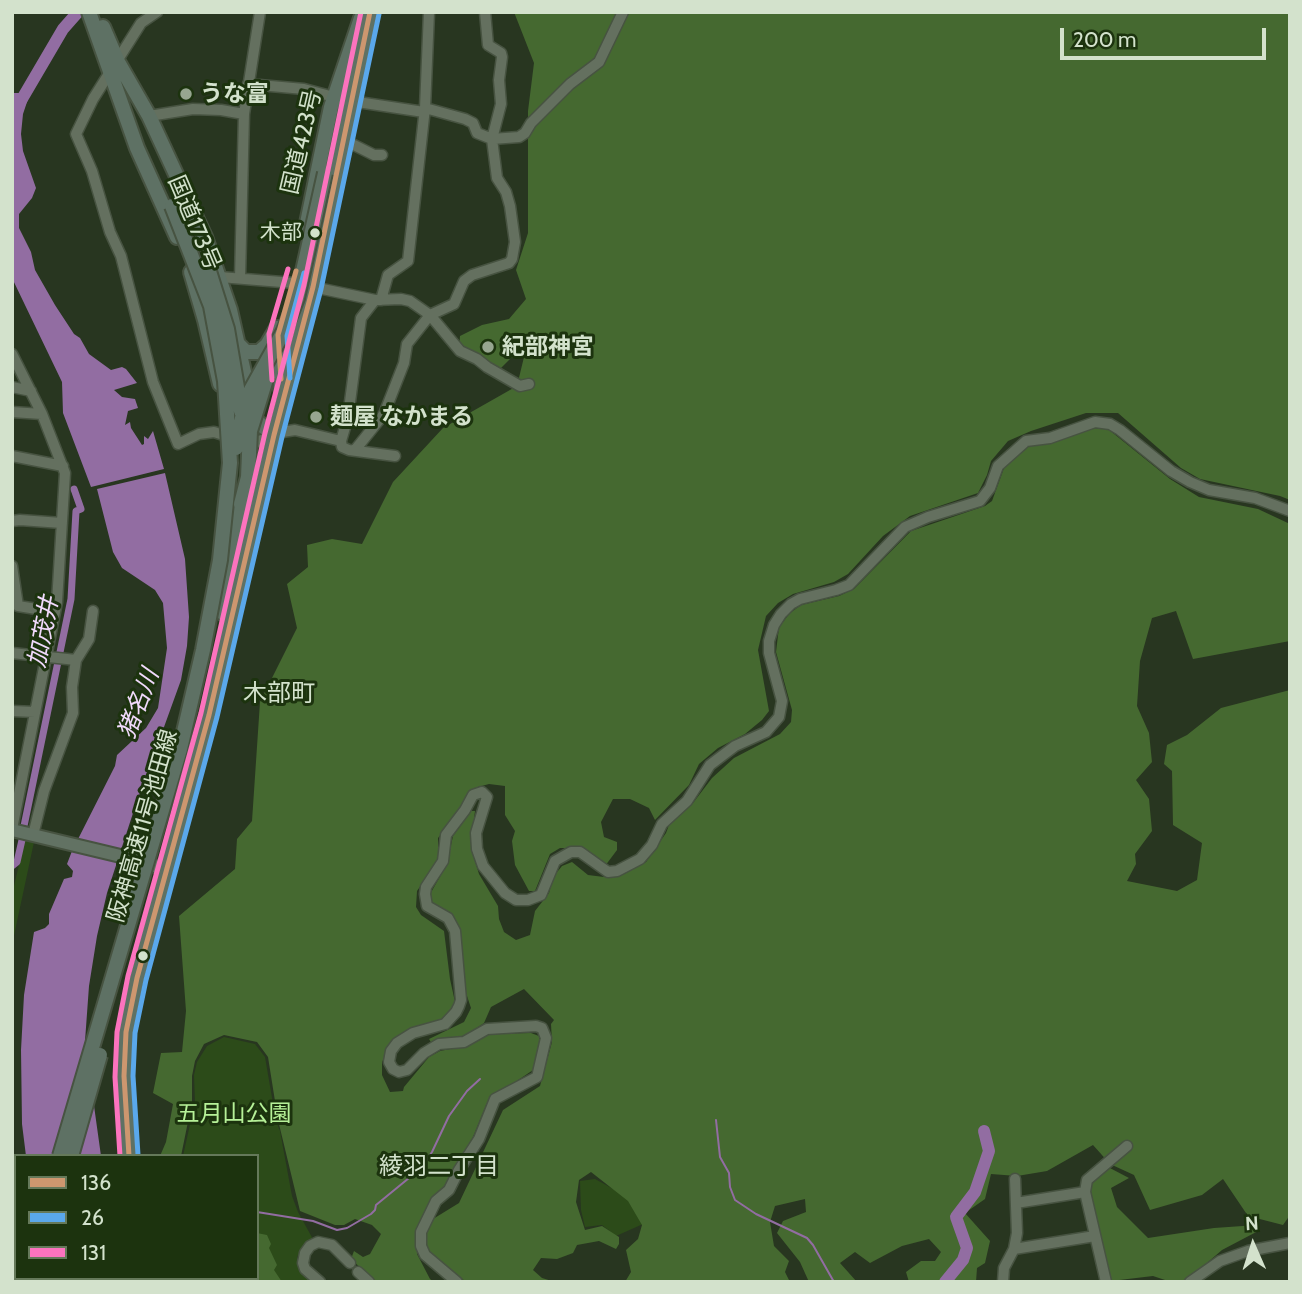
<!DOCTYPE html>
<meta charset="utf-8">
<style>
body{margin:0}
#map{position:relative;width:1302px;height:1294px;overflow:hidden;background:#283620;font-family:Cabin,sans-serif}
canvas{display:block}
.frame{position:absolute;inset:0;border:14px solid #d3e2cc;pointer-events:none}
.legend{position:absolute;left:14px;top:1154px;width:245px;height:126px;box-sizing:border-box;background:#1c330e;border:2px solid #65795a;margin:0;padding:9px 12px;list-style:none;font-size:21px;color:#d3e2cc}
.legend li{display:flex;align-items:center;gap:14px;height:35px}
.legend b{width:35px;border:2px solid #65795a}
.north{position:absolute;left:1218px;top:1210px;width:70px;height:70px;-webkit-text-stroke:5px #1c330e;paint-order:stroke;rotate:357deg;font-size:19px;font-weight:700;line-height:28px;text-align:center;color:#d3e2cc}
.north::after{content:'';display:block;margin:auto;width:24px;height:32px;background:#d3e2cc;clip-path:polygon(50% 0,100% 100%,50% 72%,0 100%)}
.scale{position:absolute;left:1060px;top:28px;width:206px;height:32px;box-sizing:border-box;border:4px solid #d3e2cc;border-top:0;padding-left:9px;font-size:21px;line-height:24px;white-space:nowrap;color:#d3e2cc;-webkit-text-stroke:5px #1c330e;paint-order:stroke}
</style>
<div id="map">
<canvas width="1302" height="1294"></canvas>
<div class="frame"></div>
<ul class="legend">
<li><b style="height:9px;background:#cd976f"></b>136</li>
<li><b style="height:9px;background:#5aa8eb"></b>26</li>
<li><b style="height:9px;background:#fc73be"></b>131</li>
</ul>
<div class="north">N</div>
<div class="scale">200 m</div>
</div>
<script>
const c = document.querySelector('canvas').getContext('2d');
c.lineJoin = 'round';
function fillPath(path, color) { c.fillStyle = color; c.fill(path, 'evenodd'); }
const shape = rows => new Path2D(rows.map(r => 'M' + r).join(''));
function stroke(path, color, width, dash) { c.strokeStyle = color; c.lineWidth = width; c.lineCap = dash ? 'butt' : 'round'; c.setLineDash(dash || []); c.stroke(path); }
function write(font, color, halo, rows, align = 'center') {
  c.font = font + ' Cabin,"Noto Sans JP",sans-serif'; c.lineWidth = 6; c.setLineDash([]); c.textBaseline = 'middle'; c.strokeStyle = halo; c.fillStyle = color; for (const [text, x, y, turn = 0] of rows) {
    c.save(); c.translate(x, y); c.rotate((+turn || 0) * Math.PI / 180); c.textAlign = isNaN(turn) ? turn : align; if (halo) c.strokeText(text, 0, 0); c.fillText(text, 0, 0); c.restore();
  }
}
fillPath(shape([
 [25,840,34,842,12,945,12,894],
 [224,1037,255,1044,265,1057,276,1121,280,1131,292,1196,298,1212,314,1241,303,1248,297,1257,305,1276,311,1282,237,1282,237,1278,257,1278,257,1156,183,1156,195,1102,194,1075,197,1062,207,1046],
 [595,1179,630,1198,643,1224,616,1236,602,1225,585,1227,581,1210,580,1181]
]), '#2c4b19');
fillPath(shape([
 [514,12,1290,12,1290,500,1280,496,1200,479,1181,468,1118,413,1086,413,1031,431,1008,441,991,461,987,475,978,493,910,516,883,536,848,574,834,582,793,594,778,603,766,616,758,650,769,711,762,720,745,734,718,748,699,764,689,785,655,820,649,808,630,799,613,799,601,822,604,837,617,842,617,850,605,866,577,848,560,848,550,854,535,891,529,891,515,865,512,841,515,831,505,815,505,786,489,784,478,787,438,838,438,860,417,891,416,907,421,915,444,931,450,979,455,1002,453,1013,445,1020,409,1030,388,1051,382,1062,382,1075,390,1092,403,1091,404,1087,429,1057,440,1051,470,1045,484,1034,531,1033,539,1036,540,1049,533,1070,492,1098,487,1103,473,1137,447,1184,433,1199,420,1222,417,1254,430,1279,434,1282,376,1282,351,1259,354,1251,363,1257,370,1254,381,1234,372,1225,355,1219,344,1225,335,1225,300,1211,278,1120,268,1057,257,1042,224,1035,204,1044,195,1061,192,1076,192,1102,181,1156,160,1156,166,1142,173,1104,153,1093,161,1053,182,1052,186,1011,179,916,235,869,237,839,252,821,260,702,297,628,287,584,308,567,307,545,332,539,362,544,393,482,443,428,517,386,524,357,511,358,495,374,476,364,459,350,460,336,482,325,509,319,526,299,516,270,528,233,528,111,534,63],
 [1094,428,1108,429,1170,479,1199,497,1258,509,1290,524,1290,641,1193,659,1176,611,1152,618,1140,661,1137,706,1149,733,1152,762,1136,780,1149,799,1152,831,1135,854,1136,864,1127,881,1177,891,1197,880,1202,843,1173,825,1172,771,1164,764,1167,745,1187,735,1221,708,1290,690,1290,1215,1283,1225,1248,1216,1223,1179,1202,1195,1150,1210,1134,1175,1110,1164,1093,1145,1047,1171,1017,1176,991,1174,985,1199,965,1213,990,1241,985,1263,977,1268,976,1282,909,1282,906,1272,921,1261,935,1261,941,1252,929,1239,902,1246,870,1263,855,1252,840,1263,857,1282,809,1282,800,1262,777,1233,783,1221,806,1212,805,1199,775,1206,770,1222,774,1246,789,1261,785,1272,790,1282,625,1282,631,1272,626,1250,638,1239,642,1225,628,1201,591,1172,579,1180,576,1202,585,1230,602,1226,619,1237,619,1244,616,1249,599,1241,577,1245,573,1253,557,1259,541,1258,533,1270,542,1278,555,1282,466,1282,432,1255,427,1249,426,1230,433,1219,459,1203,503,1110,540,1086,552,1042,551,1024,554,1020,524,989,491,1007,484,1023,462,1038,432,1044,429,1039,464,1022,471,1008,464,987,459,931,431,905,429,896,447,864,453,836,471,811,475,811,471,844,475,861,479,874,498,906,499,919,504,932,516,940,530,935,535,911,549,893,553,877,562,866,572,862,588,875,604,877,622,875,646,862,666,833,669,825,693,803,712,778,734,758,780,734,791,722,792,710,776,652,779,627,790,613,801,605,839,596,854,589,911,531,985,506,992,501,1004,468,1029,446,1052,442],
 [1108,1167,1129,1178,1111,1188,1117,1207,1148,1238,1214,1228,1257,1225,1260,1230,1222,1250,1185,1282,1171,1282,1153,1276,1111,1281,1089,1183],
 [257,1233,267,1235,271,1244,269,1248,277,1265,274,1270,282,1282,250,1282,249,1278,257,1278]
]), '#456930');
fillPath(shape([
 [12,93,20,93,28,99,23,114,21,134,23,151,36,188,32,198,19,214,19,228,31,252,35,270,55,305,74,334,80,338,89,354,111,370,122,367,126,369,137,383,114,390,122,397,135,399,138,408,128,411,125,425,130,422,131,428,142,445,144,444,144,436,148,439,153,431,164,469,91,487,63,413,62,382,12,278],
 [165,473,185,559,189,617,187,646,181,680,134,810,107,893,97,936,89,986,85,1041,101,1156,26,1156,22,1124,21,1050,24,995,34,932,45,928,49,924,49,914,64,879,72,877,73,871,67,864,72,851,115,766,117,755,146,728,158,708,167,648,163,603,155,590,122,568,113,552,97,489]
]), '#926da2');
stroke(shape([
 [716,1120,720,1157,729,1173,730,1187,735,1200,756,1214,807,1238,813,1245,834,1282],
 [257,1212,313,1221,337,1230,347,1228,371,1214,375,1210,376,1205,420,1169,432,1152,449,1116,467,1091,480,1079]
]), '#926da2', 2);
stroke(shape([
 [24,826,71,599,76,511,81,509,74,489],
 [12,866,17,862,22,840]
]), '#926da2', 7);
stroke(shape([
 [12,116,63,29,78,12],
 [945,1282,963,1260,967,1248,956,1217,975,1192,989,1151,984,1131]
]), '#926da2', 12);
const minor = shape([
 [157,12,141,23,93,99,76,134,92,171,110,232,121,256,153,382,178,444,199,434,214,432,252,444,282,432,295,430,341,441,342,447,349,450,395,456],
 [248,84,304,89,334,97],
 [351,101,424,112],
 [425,108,465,119,473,123,477,133,492,139,519,137,525,133,531,123,570,84,599,62,623,12],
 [149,116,193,109,221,110,244,114],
 [343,144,354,145,374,155,382,155],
 [220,277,294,283,375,300,401,299,410,301,430,315,454,304,464,281,472,275,509,263,512,259,515,242,510,206,506,192,497,178,492,139,501,104,499,80,502,57,501,53,488,45,485,12],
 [240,278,244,114,260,12],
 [381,300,388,275,408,261,425,108,429,12],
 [12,354,42,414,65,473,57,602,12,829],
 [12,387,31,391],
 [12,412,42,414],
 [341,441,348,417,361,318,375,300],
 [355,450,384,414,404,363,407,344,430,315,460,351,477,359,487,367,520,386,529,384],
 [12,456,63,466],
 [12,521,20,520,62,523],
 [12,566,18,606,55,612],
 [12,653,76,660],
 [12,711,35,712],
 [33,835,44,791,73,713,72,687,76,660,89,639,93,611],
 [1085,1192,1087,1180,1127,1146],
 [1016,1203,1085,1192,1106,1282],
 [12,1245,14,1282],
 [1014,1249,1095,1236],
 [358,1272,369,1282],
 [320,1282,305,1269,303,1263,305,1253,310,1246,318,1242,332,1245,350,1263],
 [457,1282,425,1255,421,1246,421,1232,436,1201,449,1190,459,1170,479,1139,495,1099,537,1077,546,1038,542,1028,536,1026,487,1029,464,1042,439,1044,424,1053,407,1070,399,1072,393,1069,389,1062,391,1051,397,1043,413,1033,445,1024,456,1012,459,1006,461,1000,455,931,448,918,427,906,425,894,426,887,443,861,446,835,465,810,473,795,482,792,487,797,476,833,477,849,483,866,505,893,516,900,528,900,541,895,555,861,571,852,580,852,608,872,617,871,640,859,652,845,662,824,687,801,710,765,735,746,766,732,779,717,782,701,769,653,769,641,774,625,781,614,791,604,800,599,836,590,849,585,905,527,928,517,980,501,990,488,998,466,1026,441,1050,438,1095,422,1110,424,1120,430,1171,471,1190,482,1209,490,1255,498,1290,511],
 [1003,1282,1004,1268,1014,1249,1017,1233,1015,1179],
 [1190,1282,1220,1261,1248,1251,1290,1243]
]);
const major = shape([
 [12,830,133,859,167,870]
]);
const highway = shape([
 [89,12,137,148,177,237],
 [103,27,118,62,149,116,205,237,230,310,251,403],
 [306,228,331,107,361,18],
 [191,272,205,320,220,384],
 [278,336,281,389],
 [239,345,246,352,259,352,267,345,277,328],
 [245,412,274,435],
 [223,613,234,562,241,504],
 [129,1156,124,1076,126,1032,137,978,209,715,274,435,313,287,370,12],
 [149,1278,150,1282],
 [23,1282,24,1278],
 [34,1282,35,1278]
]);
stroke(minor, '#475341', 13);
stroke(major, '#475341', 16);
stroke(highway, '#475341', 18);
stroke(minor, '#64705f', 10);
stroke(major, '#627263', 12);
stroke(highway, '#5e7164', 14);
const highwayBridge = shape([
 [208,268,227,329,241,411],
 [236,448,244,408,251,390,284,331,297,298,325,173],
 [241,504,248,477,250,431,267,376],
 [60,1156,180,749,203,650,220,560,230,463,225,381,211,306,172,206],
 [71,1156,100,1055]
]);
stroke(highwayBridge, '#475341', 18, []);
stroke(highwayBridge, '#5e7164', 14);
stroke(shape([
 [281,379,278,335,296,271],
 [129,1156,124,1076,126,1032,137,978,209,715,274,435,313,287,370,12]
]), '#cd976f', 5);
stroke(shape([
 [290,378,287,336,304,273],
 [138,1155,133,1076,135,1033,146,980,217,717,282,437,321,289,379,14]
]), '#5aa8eb', 5);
stroke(shape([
 [272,380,269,334,288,269],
 [120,1156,115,1077,117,1032,128,976,201,713,265,433,304,285,361,12]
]), '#fc73be', 5);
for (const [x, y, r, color] of [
 [186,94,7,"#97a690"],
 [315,233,6,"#d3e2cc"],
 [488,347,7,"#97a690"],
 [316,417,7,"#97a690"],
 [143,956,6,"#d3e2cc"]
]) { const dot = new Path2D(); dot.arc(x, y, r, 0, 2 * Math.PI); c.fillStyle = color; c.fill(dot); stroke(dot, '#1c330e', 2.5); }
write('21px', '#d3e2cc', '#1c330e', [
 ["木部",302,233]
], 'right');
write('bold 23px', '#d3e2cc', '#1c330e', [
 ["うな富",200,94],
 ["紀部神宮",502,347],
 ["麺屋 なかまる",330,417]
], 'left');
write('23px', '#d3e2cc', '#1c330e', [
 ["国道423号",302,142,-77],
 ["国道173号",194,223,67],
 ["阪神高速11号池田線",143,826,-74]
]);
write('23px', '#b6f198', '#1c330e', [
 ["五月山公園",234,1114]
]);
write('italic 24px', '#f1dafc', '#1c330e', [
 ["加茂井",44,632,-79],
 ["猪名川",139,704,-69]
]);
write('24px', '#d3e2cc', '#1c330e', [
 ["木部町",279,694],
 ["綾羽二丁目",439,1167]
]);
</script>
